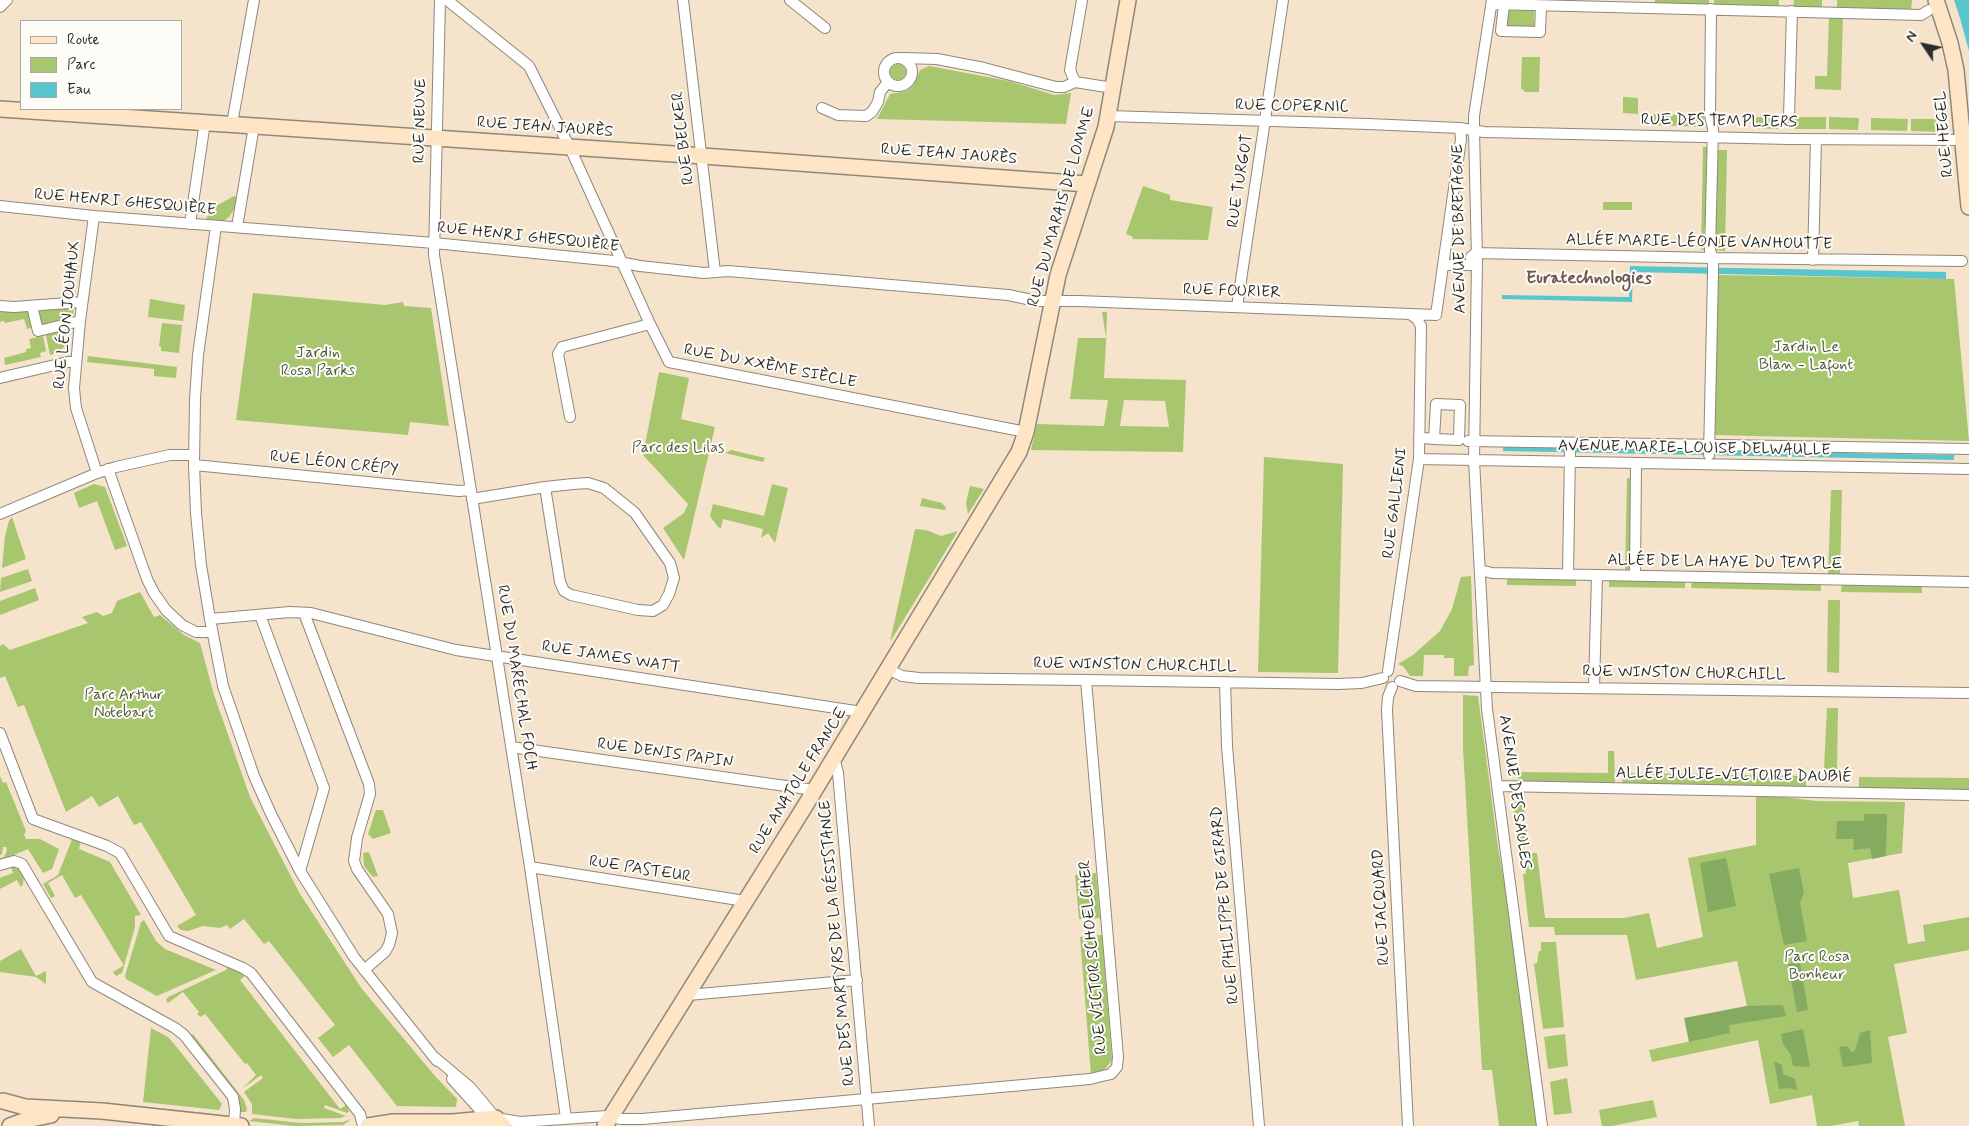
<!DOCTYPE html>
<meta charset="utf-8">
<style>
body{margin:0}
#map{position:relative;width:1969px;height:1126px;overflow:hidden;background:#f5e3cb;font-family:Mynerve,sans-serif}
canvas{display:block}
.legend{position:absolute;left:20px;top:20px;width:162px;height:90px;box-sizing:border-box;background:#fdfcf7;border:1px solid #a9a8a5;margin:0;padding:6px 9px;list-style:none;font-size:15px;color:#2b2b2b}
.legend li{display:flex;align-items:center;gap:10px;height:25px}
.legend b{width:25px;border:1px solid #a9a8a5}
.north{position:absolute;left:1899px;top:20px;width:50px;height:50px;-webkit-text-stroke:4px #fdfcf7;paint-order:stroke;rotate:304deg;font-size:14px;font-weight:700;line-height:20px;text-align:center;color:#2b2b2b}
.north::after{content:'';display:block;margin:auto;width:18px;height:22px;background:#2b2b2b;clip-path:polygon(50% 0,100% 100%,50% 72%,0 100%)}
</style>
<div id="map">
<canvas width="1969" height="1126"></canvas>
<ul class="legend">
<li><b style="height:6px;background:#fde5c5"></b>Route</li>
<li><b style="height:14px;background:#a7c66e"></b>Parc</li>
<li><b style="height:14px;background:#58c6cc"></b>Eau</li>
</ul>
<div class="north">N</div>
</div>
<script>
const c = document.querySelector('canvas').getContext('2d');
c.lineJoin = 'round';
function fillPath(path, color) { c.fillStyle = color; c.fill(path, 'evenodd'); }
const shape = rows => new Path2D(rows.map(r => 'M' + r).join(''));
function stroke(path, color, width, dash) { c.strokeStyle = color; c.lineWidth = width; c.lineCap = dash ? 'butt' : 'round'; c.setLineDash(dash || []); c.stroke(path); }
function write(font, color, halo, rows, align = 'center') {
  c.font = font + ' Mynerve,sans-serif'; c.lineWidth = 4; c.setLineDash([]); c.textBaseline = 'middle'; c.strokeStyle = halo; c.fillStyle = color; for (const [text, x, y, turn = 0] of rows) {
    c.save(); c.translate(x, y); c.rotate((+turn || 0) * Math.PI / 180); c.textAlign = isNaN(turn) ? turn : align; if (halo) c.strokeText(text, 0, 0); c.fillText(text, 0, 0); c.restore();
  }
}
fillPath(shape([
 [1655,0,1709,0,1709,6,1655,4],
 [1714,0,1779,0,1779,7,1714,6],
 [1794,0,1822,0,1822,7,1793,7],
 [1837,0,1912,0,1911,11,1837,9],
 [1506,10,1534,11,1534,29,1504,28],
 [1843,15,1841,90,1815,89,1815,76,1827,76,1829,17],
 [1522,57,1540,57,1539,92,1524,92,1524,90,1521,89],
 '890 72a8 8 0 1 1 16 0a8 8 0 1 1-16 0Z',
 [929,66,1009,81,1054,95,1071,93,1066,124,877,119,890,94,907,91,913,86,920,70],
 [1623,97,1638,98,1638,114,1623,113],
 [1652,114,1704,115,1704,127,1652,125],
 [1754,117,1779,118,1778,129,1753,128],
 [1795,117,1826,117,1826,129,1795,129],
 [1829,117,1859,118,1858,130,1829,129],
 [1871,118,1908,119,1907,131,1871,130],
 [1911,119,1942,119,1942,132,1911,131],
 [1703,147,1709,147,1709,158,1706,158,1706,173,1708,173,1707,228,1704,228,1704,240,1707,240,1706,250,1701,250],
 [1714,150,1727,150,1725,251,1712,250],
 [1143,186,1170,195,1170,200,1213,207,1208,240,1132,239,1133,237,1126,234],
 [234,196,237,197,235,208,229,217,222,222,211,221,206,218,216,206],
 [1603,202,1632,202,1632,210,1603,210],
 [1717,275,1954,279,1969,441,1713,435],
 [253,293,385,305,403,302,404,306,431,308,449,426,410,422,408,435,236,420],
 [150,299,185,305,183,321,148,317],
 [74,307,73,319,42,327,38,310],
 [0,309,29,309,33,327,27,329,24,319,5,323,4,321,1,321,0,324],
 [1102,312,1107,312,1106,342,1104,378,1186,380,1183,452,1031,450,1037,424,1104,426,1108,400,1070,399,1078,338,1106,338],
 [1124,400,1165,401,1169,427,1120,426],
 [162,323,182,325,179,353,161,351,161,347,159,346],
 [70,329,69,342,58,353,50,355,46,335],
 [43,336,46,351,40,353,41,357,5,365,4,358,26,352,26,349,31,348,29,339],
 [88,356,177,367,176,378,154,376,154,369,87,362],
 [659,372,689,378,681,419,715,427,684,560,663,528,684,513,688,504,643,455],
 [731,450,765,458,763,462,725,453],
 [1264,457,1343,464,1338,673,1258,672],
 [1627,478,1632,478,1630,572,1625,572],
 [94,484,105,487,127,546,115,550,97,501,79,508,74,493],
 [772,484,788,488,775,543,768,533,761,538,763,529,723,519,721,528,718,527,710,516,713,504,764,516],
 [970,486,984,489,968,514,966,503],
 [1831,490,1842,490,1840,576,1828,576],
 [922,498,942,503,946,508,945,510,920,506],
 [12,517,26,559,2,568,5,536,9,521],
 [915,529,926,530,941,536,958,531,890,642],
 [28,569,32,581,0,592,1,578],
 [1471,576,1474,665,1469,666,1468,676,1454,676,1454,658,1444,658,1444,655,1424,655,1423,676,1410,676,1404,667,1398,664,1413,655,1440,631,1452,609,1461,577],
 [1507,577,1576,578,1576,586,1507,585],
 [1609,579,1685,580,1685,588,1609,587],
 [1692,580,1821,582,1821,591,1691,588],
 [1842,583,1922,585,1922,593,1841,592],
 [35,588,39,600,0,615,0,601],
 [140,592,154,617,160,615,184,635,200,643,214,695,250,797,300,894,362,989,435,1076,457,1099,456,1107,397,1106,349,1045,333,1057,318,1038,335,1025,269,941,264,944,244,919,230,929,227,925,220,928,203,926,188,931,181,930,177,926,196,915,141,822,134,825,118,796,99,807,92,796,66,812,24,705,18,707,5,676,0,678,0,646,3,644,10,650,88,623,82,617,97,612,103,616,112,613,117,601],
 [1828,600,1840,600,1839,673,1827,672],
 [1463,695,1478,696,1498,847,1515,943,1537,1126,1499,1126,1492,1070,1482,1070,1463,749],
 [1827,708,1838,708,1837,769,1824,769],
 [1608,751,1614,751,1615,786,1518,785,1519,772,1608,773],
 [1623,773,1806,776,1806,789,1622,786],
 [0,776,3,783,6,782,8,787,26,831,24,835,26,839,40,839,59,849,52,869,43,873,28,849,0,861,0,858,4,857,7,850,6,847,3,847,2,854,0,855],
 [1859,777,1969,778,1969,791,1859,789],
 [1756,794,1817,801,1905,802,1902,853,1848,863,1853,898,1899,890,1908,944,1925,941,1923,925,1969,917,1969,950,1894,964,1907,1033,1888,1037,1905,1126,1859,1126,1858,1121,1831,1126,1817,1126,1812,1095,1770,1104,1758,1040,1652,1062,1649,1050,1725,1034,1721,1011,1747,1006,1737,961,1636,980,1627,935,1555,935,1554,927,1529,927,1523,874,1526,874,1523,853,1537,853,1545,918,1624,918,1649,913,1657,948,1703,937,1688,858,1756,845],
 [1523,800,1525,817,1515,818,1513,802],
 [376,810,383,810,391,833,373,839,368,834],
 [1526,825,1529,845,1519,846,1517,830,1520,826],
 [73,837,81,840,79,849,110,862,141,915,135,916,135,927,122,973,116,976,113,972,123,966,123,964,81,895,75,898,62,875,48,883,55,896,51,898,43,884,58,875],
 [369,852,378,876,373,877,364,866,363,853],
 [10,865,20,868,24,873,23,884,21,887,17,880,0,889,0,878,13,873],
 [1096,873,1100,918,1079,919,1075,875],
 [144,920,156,941,165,949,216,970,157,996,126,979,125,976,141,922],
 [1102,935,1112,1060,1103,1072,1091,1075,1080,937],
 [1541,942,1556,942,1564,1027,1543,1029,1534,964,1537,963,1539,951,1541,951],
 [21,949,36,976,46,971,46,984,36,977,0,972,0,961],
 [229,965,247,974,240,980,340,1109,346,1105,349,1111,347,1113,325,1105,324,1108,346,1116,340,1118,296,1119,252,1114,252,1104,244,1092,263,1078,261,1075,242,1089,256,1075,247,1063,245,1064,205,1014,200,1017,197,1014,199,1012,183,992,168,1003,166,1000,168,997,226,970],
 [151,1028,168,1037,175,1045,222,1104,219,1110,143,1102],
 [193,1034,244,1100,247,1109,246,1112,240,1112,189,1037],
 [1565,1034,1568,1066,1548,1069,1544,1037],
 [1567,1078,1572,1113,1554,1115,1550,1082],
 [1653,1100,1657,1117,1612,1126,1602,1126,1599,1110],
 [102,1102,224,1115,228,1116,224,1118,105,1106],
 [254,1118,301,1123,343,1122,351,1119,343,1125,294,1126,249,1121]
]), '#a7c66e');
fillPath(shape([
 [1864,814,1887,814,1886,856,1872,859,1870,848,1853,850,1854,839,1836,839,1837,821,1864,821],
 [1726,858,1736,906,1708,912,1700,863],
 [1799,868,1804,893,1800,903,1807,941,1784,945,1769,874],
 [1800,962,1808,1010,1797,1012,1788,964],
 [1783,1005,1786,1016,1729,1025,1730,1033,1689,1042,1684,1018,1747,1006],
 [1803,1029,1810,1067,1793,1066,1791,1055,1783,1044,1781,1034],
 [1870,1030,1872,1063,1843,1067,1839,1047,1847,1046,1851,1052,1855,1051,1860,1033],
 [1774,1061,1782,1065,1783,1074,1795,1079,1797,1090,1788,1088,1779,1089]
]), '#85ab61');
fillPath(shape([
 [1954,0,1969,0,1969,51,1960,18],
 [1630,266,1946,272,1946,279,1633,272,1632,302,1502,299,1502,295,1629,297],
 [1503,447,1954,455,1954,460,1503,451]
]), '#58c6cc');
const street = shape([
 [440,0,434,255,530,867,566,1118],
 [447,0,529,66,571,150,650,324,669,362,1026,432],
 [683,0,715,272],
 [790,0,825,28],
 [1492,0,1474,116,1474,131,1477,260,1474,460,1487,709,1542,1126],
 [1492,4,1921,15,1929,10],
 [1504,5,1501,31,1540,32,1541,6],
 [0,7,7,0],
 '884 72a14 14 0 1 1 28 0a14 14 0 1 1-28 0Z',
 [903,58,937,59,984,68,1056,87,1064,87,1075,82,1113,88],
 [1075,82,1070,70,1082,0],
 [822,108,838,115,866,116,872,112,878,102,880,92,888,82],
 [1108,116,1368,124,1460,128,1484,132,1789,139,1964,140],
 [1789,117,1792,11],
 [232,124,254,0],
 [0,206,94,216,434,243,614,261,640,266,704,273,728,271,1008,295,1037,301,1079,301,1436,315,1461,139,1460,128],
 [94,216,80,321,74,388,76,408,97,473],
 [190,224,205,122],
 [216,226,198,355,195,399,194,465,196,513,201,565,210,619,223,686,254,776,271,814,300,871,354,957,437,1061],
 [237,227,254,126],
 [1813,260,1816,139],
 [1444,265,1471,265,1471,257,1476,253,1713,258,1962,261],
 [0,306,14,307,82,302],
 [32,306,38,331,80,321],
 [1237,307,1283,0],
 [0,378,68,362,76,362],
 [570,417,558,354,562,347,650,324],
 [1419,438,1423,438,1434,439,1459,440,1460,405,1436,404,1434,439],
 [1468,441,1969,449],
 [1709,455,1713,274,1713,258,1710,251,1713,129,1710,115,1711,9],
 [1419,459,1969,469],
 [194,465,459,491,471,490],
 [108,469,147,579,154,593,166,610,182,625,196,632,212,632],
 [472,499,545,487,573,484,588,483,604,488,635,513,670,563,674,578,669,594,663,605,653,611,638,610,571,595,564,591,560,582,545,487],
 [0,514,97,473,116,467,170,455,194,455],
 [1480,570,1492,573,1969,582],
 [1568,574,1570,453],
 [1635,576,1636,463],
 [304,613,369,784,370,794,357,838,354,861,357,869,388,914,392,933,389,945,385,952,364,970],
 [260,615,324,788,300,871],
 [210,619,290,612,311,613,456,650,862,712],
 [888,669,902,676,919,678,1086,680,1338,684,1362,683,1383,678],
 [1388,671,1419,459,1421,326,1417,319,1410,314],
 [1400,681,1416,686,1969,693],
 [1225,682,1227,746,1259,1126],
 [1392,687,1388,697,1387,710,1408,1126],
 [1594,688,1597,575],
 [0,733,33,819,107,846,120,853,169,936,243,968,251,973,360,1114,363,1126],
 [511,747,814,790],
 [834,757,838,773,869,1126],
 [1498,786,1969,795],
 [0,865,14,861,22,864,92,982,175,1028,184,1035,233,1097,235,1109,234,1125],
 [530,867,745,901],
 [688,995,857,980],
 [433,1056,470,1087,496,1118,520,1122,607,1116,621,1119,642,1119,1090,1079,1111,1074,1117,1067,1118,1057,1086,680],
 [452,1079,488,1119]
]);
const secondary = shape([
 [1936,0,1950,43,1956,70,1969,207],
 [0,109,689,155,1087,184],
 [3,1101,25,1107,102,1111,241,1126],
 [10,1126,26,1120,51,1115],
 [368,1126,393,1122,453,1122,496,1118,503,1126],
 [605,1126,805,806,1019,452,1026,432,1058,275,1106,127,1128,0]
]);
stroke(street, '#90877b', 12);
stroke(secondary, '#90877b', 18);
stroke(street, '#fff', 10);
stroke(secondary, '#fde5c5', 15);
write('16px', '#2b2b2b', '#fdfcf7', [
 ["RUE COPERNIC",1292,107,1],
 ["RUE NEUVE",421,121,-89],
 ["RUE DES TEMPLIERS",1719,122,1],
 ["RUE JEAN JAURÈS",545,128,4],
 ["RUE HEGEL",1945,134,-95],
 ["RUE BECKER",684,138,-97],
 ["RUE JEAN JAURÈS",949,155,4],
 ["RUE TURGOT",1241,181,-81],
 ["RUE HENRI GHESQUIÈRE",125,203,5],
 ["RUE DU MARAIS DE LOMME",1062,207,-74],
 ["AVENUE DE BRETAGNE",1460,229,-91],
 ["RUE HENRI GHESQUIÈRE",528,238,6],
 ["ALLÉE MARIE-LÉONIE VANHOUTTE",1699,243,1],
 ["RUE FOURIER",1232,292,2],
 ["RUE LÉON JOUHAUX",68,315,-84],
 ["RUE DU XXÈME SIÈCLE",770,367,11],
 ["AVENUE MARIE-LOUISE DELWAULLE",1694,449,1],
 ["RUE LÉON CRÉPY",334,464,6],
 ["RUE GALLIENI",1396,503,-83],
 ["ALLÉE DE LA HAYE DU TEMPLE",1725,563,1],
 ["RUE JAMES WATT",611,658,9],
 ["RUE WINSTON CHURCHILL",1135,666,1],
 ["RUE WINSTON CHURCHILL",1684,674,1],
 ["RUE DU MARÉCHAL FOCH",516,678,81],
 ["RUE DENIS PAPIN",665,754,8],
 ["ALLÉE JULIE-VICTOIRE DAUBIÉ",1734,776,1],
 ["RUE ANATOLE FRANCE",799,781,-58],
 ["AVENUE DES SAULES",1514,792,82],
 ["RUE PASTEUR",640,870,9],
 ["RUE PHILIPPE DE GIRARD",1226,905,-95],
 ["RUE JACQUARD",1382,907,-93],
 ["RUE DES MARTYRS DE LA RÉSISTANCE",838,943,-95],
 ["RUE VICTOR SCHOELCHER",1094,957,-95]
]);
write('16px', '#505a3f', '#fdfcf7', [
 ["Jardin Le",1806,348],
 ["Blan - Lafont",1806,366],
 ["Jardin",318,354],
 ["Rosa Parks",318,372],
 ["Parc des Lilas",678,449],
 ["Parc Arthur",124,696],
 ["Notebart",124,714],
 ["Parc Rosa",1817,958],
 ["Bonheur",1817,976]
]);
write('bold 18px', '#6e5852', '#fdfcf7', [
 ["Euratechnologies",1589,279]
]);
</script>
